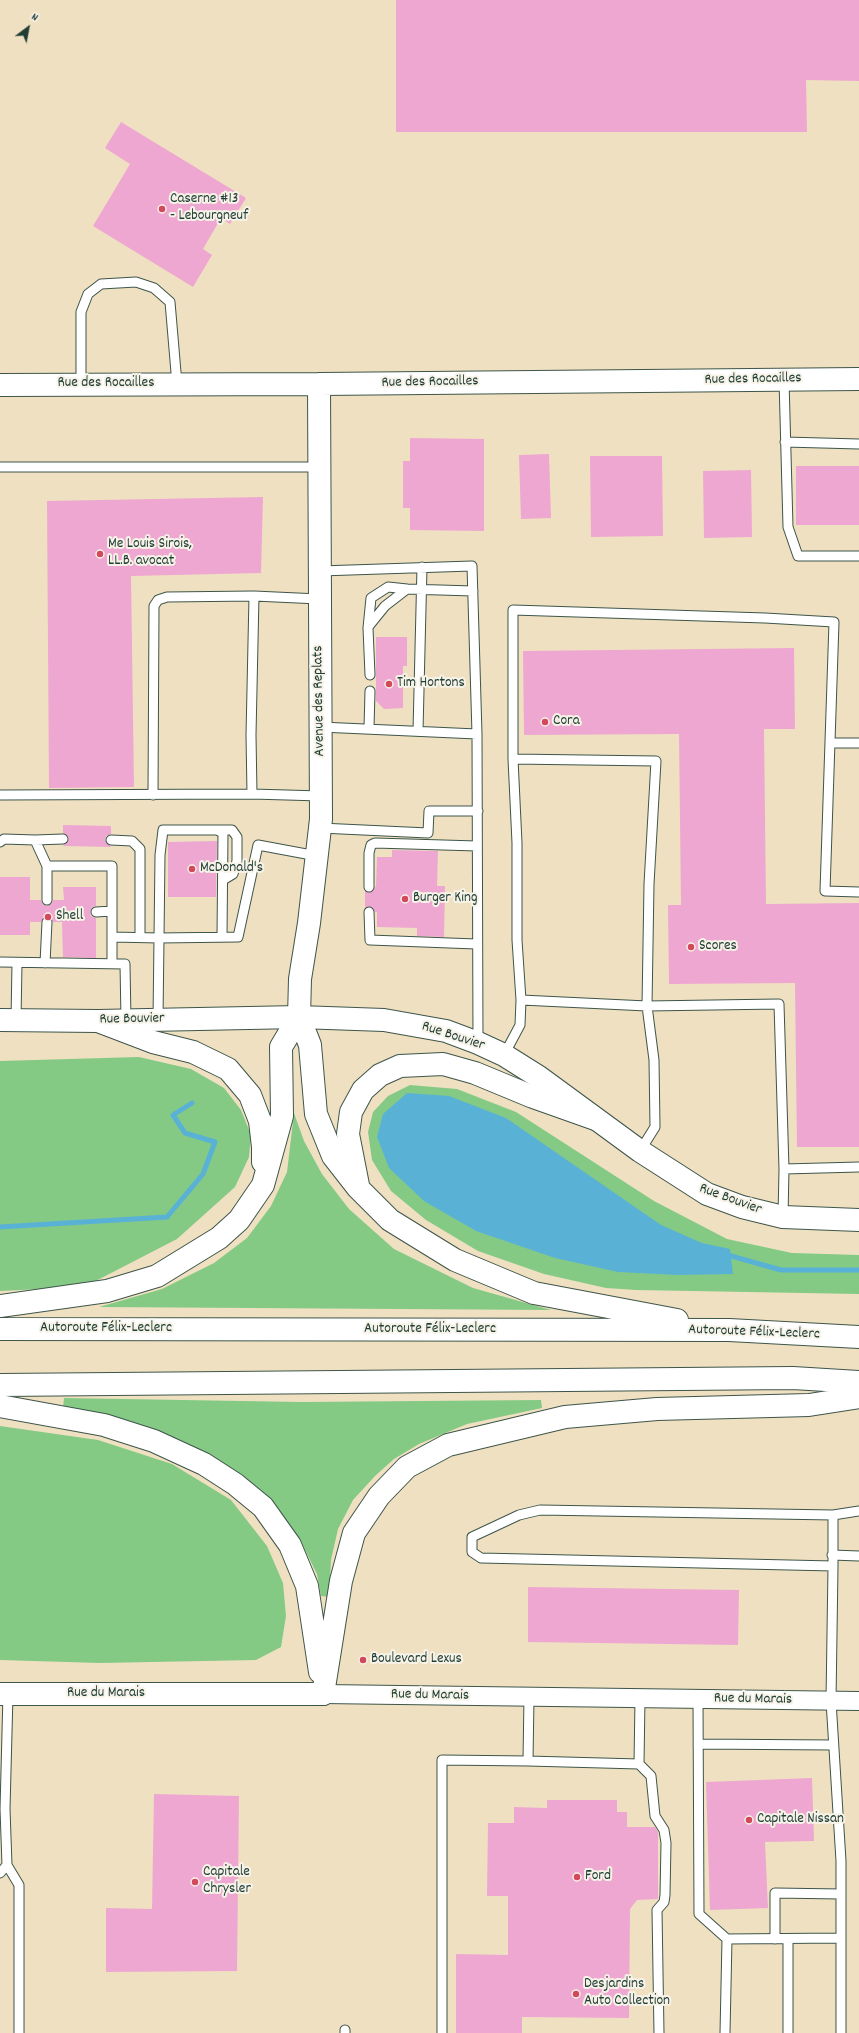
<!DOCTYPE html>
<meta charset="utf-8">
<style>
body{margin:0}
#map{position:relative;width:859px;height:2033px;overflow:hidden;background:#efe0c1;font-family:Dekko,sans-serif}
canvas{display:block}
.north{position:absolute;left:8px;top:8px;width:40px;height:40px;-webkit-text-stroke:3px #f7f3e8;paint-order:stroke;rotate:32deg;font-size:11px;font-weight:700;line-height:16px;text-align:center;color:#1f3d34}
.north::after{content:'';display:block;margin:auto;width:14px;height:18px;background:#1f3d34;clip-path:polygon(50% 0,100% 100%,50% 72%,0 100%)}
</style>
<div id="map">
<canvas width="859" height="2033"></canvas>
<div class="north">N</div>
</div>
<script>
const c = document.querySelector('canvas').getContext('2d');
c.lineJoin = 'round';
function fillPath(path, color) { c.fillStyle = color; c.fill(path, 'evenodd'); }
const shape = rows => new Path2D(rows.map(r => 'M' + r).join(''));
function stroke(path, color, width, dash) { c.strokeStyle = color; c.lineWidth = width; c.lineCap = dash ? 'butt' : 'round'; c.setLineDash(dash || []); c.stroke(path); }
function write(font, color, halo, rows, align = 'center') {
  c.font = font + ' Dekko,sans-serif'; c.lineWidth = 4; c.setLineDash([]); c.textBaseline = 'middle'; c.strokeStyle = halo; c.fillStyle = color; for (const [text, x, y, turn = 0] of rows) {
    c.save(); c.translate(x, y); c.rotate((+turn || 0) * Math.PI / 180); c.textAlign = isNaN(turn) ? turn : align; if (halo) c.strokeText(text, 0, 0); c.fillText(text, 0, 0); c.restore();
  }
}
fillPath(shape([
 [139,1057,191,1069,224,1088,241,1110,251,1135,249,1157,235,1187,177,1239,84,1287,0,1291,0,1061],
 [410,1085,457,1089,516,1112,654,1201,727,1239,792,1253,859,1255,859,1294,636,1290,606,1288,544,1274,478,1251,426,1220,391,1191,372,1160,368,1132,373,1112,388,1096],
 [294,1113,304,1141,322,1174,349,1209,394,1249,473,1288,551,1310,99,1307,162,1289,214,1263,247,1238,271,1206,287,1172],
 [64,1398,301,1402,541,1400,542,1408,467,1424,419,1444,394,1459,375,1476,353,1500,338,1529,331,1560,329,1597,321,1596,317,1574,301,1542,275,1505,63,1408],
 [0,1426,98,1440,172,1464,231,1500,267,1546,283,1583,286,1616,281,1647,256,1660,100,1663,0,1660]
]), '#84ca85');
fillPath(shape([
 [407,1093,449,1096,506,1118,661,1225,702,1243,730,1249,733,1274,678,1275,618,1272,555,1258,476,1231,424,1201,389,1168,377,1137,383,1114]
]), '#59b2d6');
stroke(shape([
 [0,1227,167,1217,203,1174,215,1142,185,1133,173,1115,192,1103],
 [724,1254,781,1270,859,1270]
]), '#59b2d6', 5);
fillPath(shape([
 [396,0,859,0,859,81,806,80,807,132,396,132],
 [121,122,246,198,230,224,221,218,203,249,212,255,193,287,93,226,130,164,105,148],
 [410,438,484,439,484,531,410,530,410,508,403,508,403,461,410,461],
 [549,454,551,518,521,519,519,455],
 [590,456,662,456,663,536,591,537],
 [796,466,859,466,859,525,796,525],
 [751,470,752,537,704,538,703,471],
 [263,497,261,573,131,576,134,787,49,788,47,501],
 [376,637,407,637,407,666,403,666,403,708,384,709,376,701],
 [794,648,795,729,764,729,766,904,859,903,859,1147,797,1147,795,983,669,984,668,905,681,905,679,734,524,735,523,651],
 [63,825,111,826,111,834,106,836,105,840,111,847,63,846,69,839,68,836,63,833],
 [217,841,216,897,168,897,168,842],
 [392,850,438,851,437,886,445,886,444,937,417,936,417,928,377,927,377,912,375,912,371,907,365,908,365,891,372,892,376,886,377,857,392,857],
 [0,877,30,877,30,900,41,900,42,903,47,906,52,903,53,900,64,900,63,887,96,887,96,906,92,907,90,912,91,916,96,918,96,958,63,957,62,922,53,922,48,916,44,917,41,922,30,922,30,935,0,935],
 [528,1587,739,1590,738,1645,528,1642],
 [812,1778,814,1841,765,1842,768,1908,710,1910,706,1782],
 [154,1794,239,1796,237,1971,106,1972,106,1908,152,1909],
 [547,1800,617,1800,617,1812,627,1812,627,1827,655,1827,658,1832,658,1899,637,1900,630,1909,629,2018,522,2017,522,2033,456,2033,456,1954,508,1955,508,1896,487,1896,488,1823,514,1823,514,1807,547,1808]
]), '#eea7d1');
const lane = shape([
 [784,380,788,527,798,556,859,556],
 [81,385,81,312,88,294,101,284,136,282,154,288,170,302,177,384],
 [785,442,859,444],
 [0,467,318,467],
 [320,571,472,566,477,734],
 [254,596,319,599],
 [368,627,385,606,407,589],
 [370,675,368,628,371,598,388,587,407,589,473,591],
 [320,727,477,734,478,1043],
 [369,728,370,691],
 [418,731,422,567],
 [830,743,859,743],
 [513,759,513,610,765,618,834,622,825,891,859,892],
 [0,795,252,794,321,796],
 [153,795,154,606,158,600,167,597,254,596,251,735,252,794],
 [320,828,428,833,429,811,478,811],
 [217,830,232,830,237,837,237,861,233,874,223,880],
 [35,840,63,839],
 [111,840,132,841,140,849,140,937],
 [0,842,4,839,35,840,47,866],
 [369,887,369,853,371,845,375,843,477,846],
 [47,900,47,866,112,866,112,964],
 [96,912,112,911],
 [369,912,370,940,476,944],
 [112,937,159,938,160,855,163,830,217,830,223,833,222,937],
 [0,962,125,964,126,1020],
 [45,963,47,922],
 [521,1000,647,1006,654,1060,655,1127,640,1151],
 [158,1019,159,938,238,937,258,845,317,856],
 [16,1020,17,963],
 [504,1055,520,1025,521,1000,517,940,517,843,513,759,656,761,649,884,647,1006,779,1004,784,1169,783,1217],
 [784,1169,859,1167],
 [833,1515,859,1511],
 [832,1555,859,1556],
 [833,1566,833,1515,540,1510,519,1515,472,1537,472,1552,481,1558,833,1566,831,1701,841,1861,841,1938],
 [529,1697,528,1761,639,1764,640,1698],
 [698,1699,699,1914,727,1939,841,1938,841,2033],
 [698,1744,833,1745],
 [639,1764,651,1776,655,1816,664,1830,666,1843,665,1895,664,1902,657,1910,659,2033],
 [7,1865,19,1885,19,2033],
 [0,1873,7,1865,5,1809,8,1694],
 [775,1939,775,1893,841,1894],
 [788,1939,788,2033],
 [345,2030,345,2033],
 [442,2033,442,1760,528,1761],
 [725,2033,727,1939]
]);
const street = shape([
 [323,1694,859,1701]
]);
const secondary = shape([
 [0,385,319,384,859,379],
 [299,1017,300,979,309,923,321,819,319,384],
 [0,1020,98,1021,299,1017,384,1020,446,1031,478,1043,504,1055,539,1077,640,1151,707,1194,742,1207,783,1217,859,1220],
 [0,1694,323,1694]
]);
const highway = shape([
 [299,1017,310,1045,316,1114,333,1156,358,1188,390,1220,455,1260,534,1293,677,1320],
 [98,1021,153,1042,193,1052,228,1069,250,1095,260,1121,263,1147,263,1162],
 [358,1185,348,1134,351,1112,363,1090,380,1075,400,1066,443,1064,475,1073,533,1097,595,1119],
 [0,1306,107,1291,157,1276,219,1238,239,1220,263,1185,282,1116,281,1047,299,1017],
 [0,1329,729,1330,859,1337],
 [0,1385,793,1378,859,1382],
 [0,1406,104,1425,154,1441,204,1464,235,1484,263,1507,290,1545,307,1586,320,1672],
 [323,1694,341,1581,354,1533,379,1496,407,1467,448,1445,565,1417,657,1409,809,1405,859,1397]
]);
stroke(lane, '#3e5549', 11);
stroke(street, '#3e5549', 20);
stroke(secondary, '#3e5549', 24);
stroke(highway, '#3e5549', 24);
stroke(lane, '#fff', 9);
stroke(street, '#fff', 18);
stroke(secondary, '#fff', 22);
stroke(highway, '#fff', 22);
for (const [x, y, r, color] of [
 [162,209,4,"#d1495b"],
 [100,554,4,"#d1495b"],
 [389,684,4,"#d1495b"],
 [545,722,4,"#d1495b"],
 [192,869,4,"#d1495b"],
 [405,899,4,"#d1495b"],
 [48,917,4,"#d1495b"],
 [691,947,4,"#d1495b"],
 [363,1660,4,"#d1495b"],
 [749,1820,4,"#d1495b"],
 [577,1877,4,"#d1495b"],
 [195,1882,4,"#d1495b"],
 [576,1994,4,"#d1495b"]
]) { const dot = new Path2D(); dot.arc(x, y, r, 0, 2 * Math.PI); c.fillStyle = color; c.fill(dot); stroke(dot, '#f7f3e8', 1.5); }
write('15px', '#1f3d34', '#f7f3e8', [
 ["Caserne #13",170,200],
 ["- Lebourgneuf",170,217],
 ["Me Louis Sirois,",108,545],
 ["LL.B. avocat",108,562],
 ["Tim Hortons",397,684],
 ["Cora",553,722],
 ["McDonald's",200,869],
 ["Burger King",413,899],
 ["Shell",56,917],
 ["Scores",699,947],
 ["Boulevard Lexus",371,1660],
 ["Capitale Nissan",757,1820],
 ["Capitale",203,1873],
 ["Chrysler",203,1890],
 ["Ford",585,1877],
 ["Desjardins",584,1985],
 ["Auto Collection",584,2002]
], 'left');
write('15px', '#1f3d34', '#f7f3e8', [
 ["Rue des Rocailles",753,380,-1],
 ["Rue des Rocailles",430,383,-1],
 ["Rue des Rocailles",106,384],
 ["Avenue des Replats",320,701,-91],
 ["Rue Bouvier",132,1020,-1],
 ["Rue Bouvier",453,1037,18],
 ["Rue Bouvier",730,1200,20],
 ["Autoroute Félix-Leclerc",106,1329],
 ["Autoroute Félix-Leclerc",430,1330],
 ["Autoroute Félix-Leclerc",754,1333,2],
 ["Rue du Marais",106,1694],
 ["Rue du Marais",430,1696,1],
 ["Rue du Marais",753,1700,1]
]);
</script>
